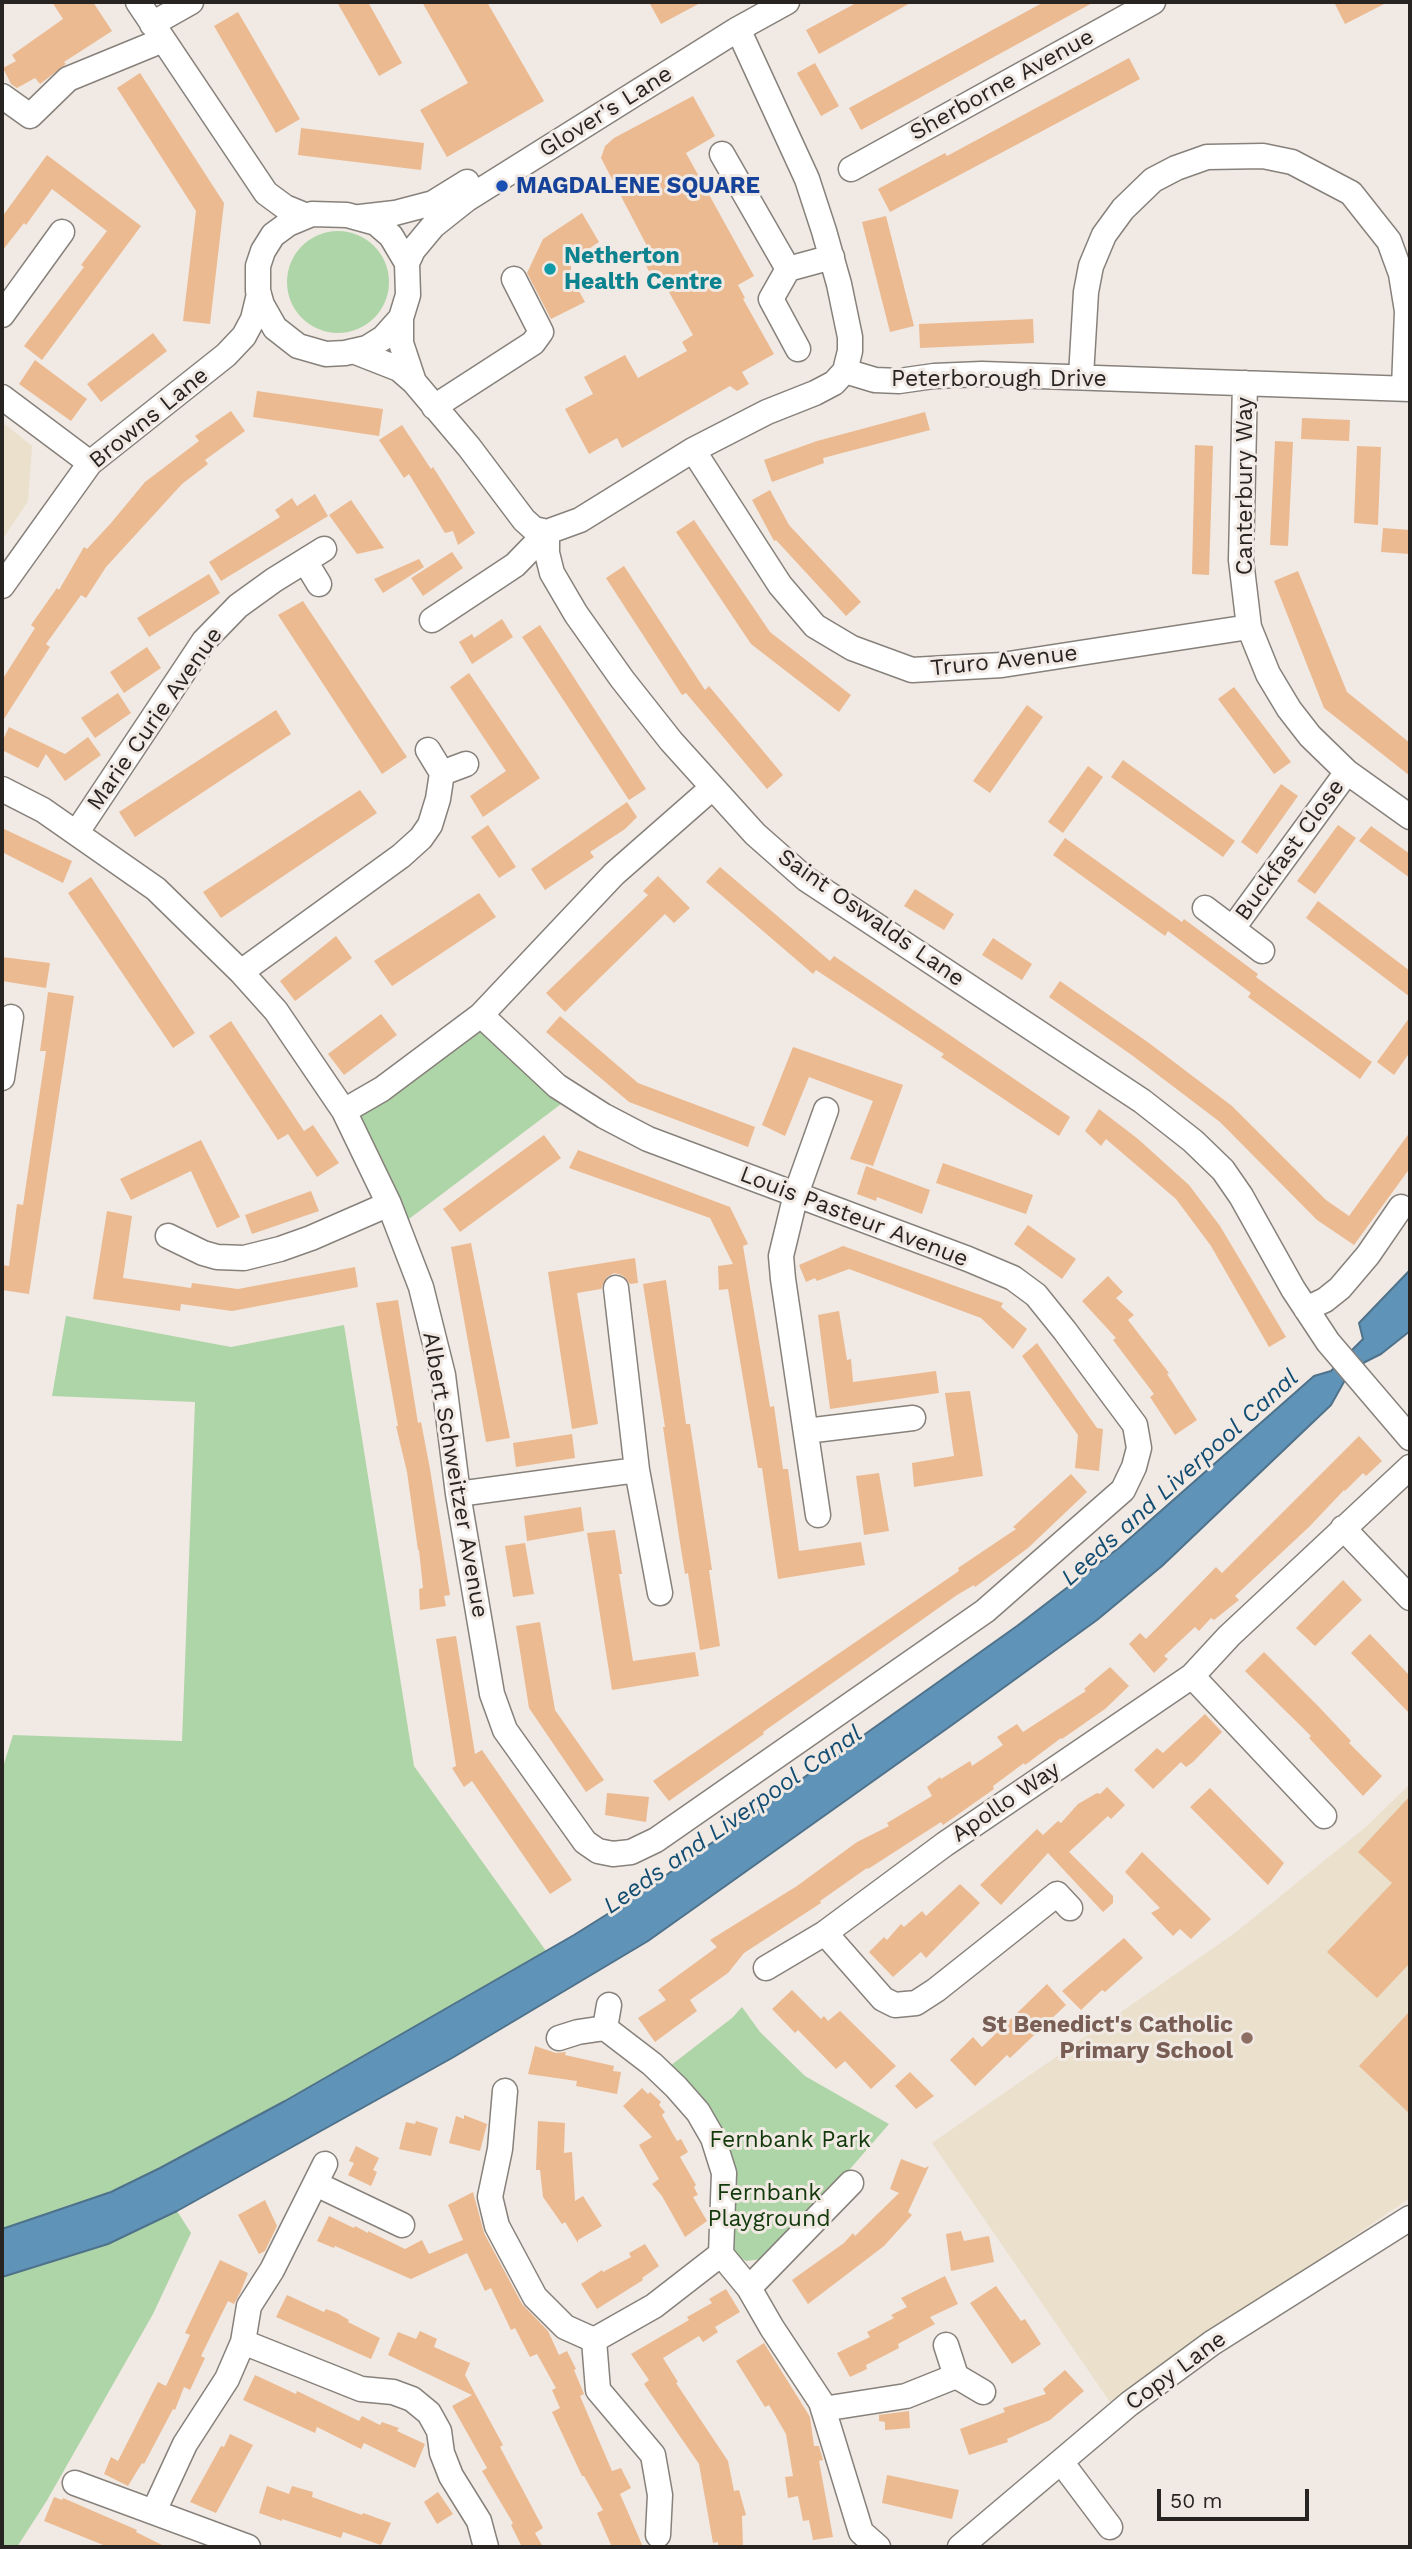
<!DOCTYPE html>
<style>
body{margin:0}
#map{position:relative;width:1412px;height:2549px;overflow:hidden;background:#f1e9e3;font-family:"Work Sans",sans-serif}
canvas{display:block}
.frame{position:absolute;inset:0;border:4px solid #272422;pointer-events:none}
.scale{position:absolute;left:1157px;top:2489px;width:152px;height:32px;box-sizing:border-box;border:4px solid #272422;border-top:0;padding-left:9px;font-size:21px;line-height:24px;white-space:nowrap;color:#272422;-webkit-text-stroke:5px #f1e9e3;paint-order:stroke}
</style>
<div id="map">
<canvas width="1412" height="2549"></canvas>
<div class="frame"></div>
<div class="scale">50 m</div>
</div>
<script>
const c = document.querySelector('canvas').getContext('2d');
c.lineJoin = 'round';
function fillPath(path, color) { c.fillStyle = color; c.fill(path, 'evenodd'); }
const shape = rows => new Path2D(rows.map(r => 'M' + r).join(''));
function stroke(path, color, width, dash) { c.strokeStyle = color; c.lineWidth = width; c.lineCap = dash ? 'butt' : 'round'; c.setLineDash(dash || []); c.stroke(path); }
function write(font, color, halo, rows, align = 'center') {
  c.font = font + ' "Work Sans",sans-serif'; c.lineWidth = 6; c.setLineDash([]); c.textBaseline = 'middle'; c.strokeStyle = halo; c.fillStyle = color; for (const [text, x, y, turn = 0] of rows) {
    c.save(); c.translate(x, y); c.rotate((+turn || 0) * Math.PI / 180); c.textAlign = isNaN(turn) ? turn : align; if (halo) c.strokeText(text, 0, 0); c.fillText(text, 0, 0); c.restore();
  }
}
fillPath(shape([
 [2,422,32,446,28,501,2,540],
 [1410,1784,1410,2198,1110,2402,932,2143,1235,1933,1367,1826]
]), '#eae0cb');
fillPath(shape([
 '287 282a51 51 0 1 1 102 0a51 51 0 1 1-102 0Z',
 [480,1022,569,1098,401,1225,349,1112],
 [66,1316,231,1347,344,1325,414,1766,546,1951,285,2101,160,2168,111,2192,2,2229,2,1770,13,1735,182,1741,195,1402,52,1396],
 [742,2007,760,2032,805,2076,889,2124,844,2176,763,2259,746,2261,731,2252,734,2195,670,2066,732,2018],
 [177,2211,191,2233,153,2314,46,2502,17,2547,2,2547,2,2277,108,2244]
]), '#aed5a7');
const water = shape([
 [1410,1270,1410,1331,1381,1354,1365,1362,1345,1380,1331,1405,1162,1566,1097,1620,952,1725,648,1941,452,2058,177,2211,108,2244,2,2277,2,2229,111,2192,160,2168,285,2101,574,1935,641,1893,830,1759,1017,1626,1120,1547,1314,1376,1331,1371,1363,1339,1359,1323,1410,1270]
]);
fillPath(water, '#6093b8');
stroke(water, '#4f728b', 2);
fillPath(shape([
 [52,2,93,2,112,31,64,62,66,64,40,84,35,78,17,88,11,84,3,68,16,61,12,55,63,19],
 [337,2,368,2,402,63,379,76],
 [422,2,487,2,544,101,447,157,420,110,468,83],
 [649,2,702,2,661,24],
 [858,2,912,2,819,54,806,30],
 [1044,2,1094,2,861,130,849,108],
 [1334,2,1388,2,1345,24],
 [238,12,300,119,276,133,214,26],
 [1129,58,1140,79,890,212,878,189,945,153,947,156],
 [815,63,839,106,821,116,797,73],
 [140,73,224,203,210,324,183,321,196,211,117,88],
 [693,96,715,136,686,153,754,276,738,285,745,298,743,299,774,354,742,372,749,384,737,391,730,386,622,448,617,438,589,454,565,409,593,394,584,377,625,355,638,378,687,351,682,342,693,335,660,276,650,273,638,251,647,246,601,158,605,146,614,138],
 [301,128,424,143,421,170,298,155],
 [47,155,141,226,42,360,24,346,84,267,81,265,107,231,52,189,26,225,24,223,2,251,2,217],
 [582,213,599,242,571,261,571,277,585,302,551,319,527,273,543,239],
 [886,216,914,326,890,332,862,222],
 [1033,319,1034,343,920,348,919,324],
 [153,333,167,351,101,402,87,384],
 [35,360,87,399,71,421,19,384],
 [257,391,383,409,379,436,253,417],
 [231,411,245,431,205,460,208,464,182,484,106,567,86,598,81,595,46,644,50,647,2,722,2,680,35,628,31,625,57,588,59,590,84,547,87,549,111,523,145,482,199,441,195,436],
 [925,412,930,430,823,458,824,463,772,482,764,460,817,441],
 [1302,418,1350,420,1349,441,1301,439],
 [402,425,431,469,433,467,475,533,458,545,453,531,445,533,409,474,404,478,379,440],
 [1275,441,1293,442,1288,546,1270,545],
 [1195,445,1213,446,1209,575,1192,574],
 [1357,446,1381,447,1378,525,1354,523],
 [770,490,789,525,861,602,846,616,776,540,774,541,752,500],
 [315,494,328,516,221,581,209,562,280,517,275,510,292,498,297,506],
 [351,500,384,548,357,554,329,515],
 [694,520,770,632,851,695,839,712,751,644,676,532],
 [1383,528,1410,530,1410,554,1381,552],
 [452,552,463,568,423,596,411,578],
 [419,559,424,567,383,593,374,579],
 [624,566,705,690,709,686,783,775,767,789,686,693,682,695,606,578],
 [1298,571,1347,692,1410,743,1410,776,1324,708,1274,581],
 [209,574,220,593,149,637,137,618],
 [303,601,407,757,382,774,278,615],
 [502,619,513,637,472,664,459,642,472,634,474,638],
 [540,625,646,789,629,800,522,637],
 [147,647,161,668,124,693,110,672],
 [469,673,540,778,483,817,470,796,506,771,450,687],
 [1234,687,1291,762,1274,774,1218,699],
 [118,693,131,713,95,738,81,718],
 [1027,705,1043,717,990,793,973,781],
 [276,710,291,734,135,837,119,812],
 [9,727,65,754,88,737,101,755,65,781,46,754,38,768,2,750,2,742],
 [1123,760,1235,841,1223,857,1111,777],
 [1088,766,1103,777,1063,833,1048,822],
 [1281,784,1298,796,1257,854,1241,842],
 [360,790,377,813,221,918,203,892],
 [627,802,637,817,625,829,590,852,594,857,545,890,531,869],
 [488,825,516,867,499,878,471,837],
 [1338,825,1356,838,1315,894,1297,881],
 [1371,826,1410,854,1410,878,1359,841],
 [2,828,72,861,63,883,2,852],
 [1065,838,1182,922,1184,919,1258,974,1256,977,1372,1062,1360,1079,1248,997,1251,993,1168,931,1165,936,1053,855],
 [720,867,830,961,834,956,1070,1117,1059,1136,941,1057,944,1054,816,970,813,974,706,882],
 [658,876,690,908,674,923,665,914,565,1012,546,993,648,895,643,891],
 [91,877,195,1033,173,1048,68,893],
 [915,889,954,914,944,930,904,906],
 [479,893,496,917,392,986,374,961],
 [1318,901,1410,971,1410,997,1306,918],
 [336,936,352,958,295,1001,280,981],
 [993,938,1032,964,1022,980,982,955],
 [2,957,50,963,46,988,2,981],
 [1060,981,1149,1043,1232,1106,1326,1200,1349,1216,1410,1132,1410,1168,1354,1245,1317,1220,1220,1122,1133,1056,1049,997],
 [48,992,74,996,29,1294,2,1290,2,1265,9,1266,17,1204,23,1205,46,1051,40,1051],
 [381,1014,397,1035,344,1075,328,1054],
 [560,1016,638,1083,755,1127,748,1147,629,1102,546,1032],
 [1410,1017,1410,1052,1394,1075,1377,1062],
 [231,1021,304,1131,313,1125,339,1163,317,1177,288,1134,278,1140,209,1036],
 [793,1047,903,1085,873,1166,850,1159,873,1101,809,1077,785,1136,762,1125],
 [1099,1109,1138,1139,1189,1185,1220,1226,1286,1337,1269,1347,1211,1246,1176,1199,1106,1139,1101,1146,1085,1131],
 [544,1135,561,1158,460,1232,443,1209],
 [201,1140,240,1217,217,1228,191,1171,131,1200,120,1179],
 [578,1150,730,1207,748,1244,743,1246,770,1407,774,1406,783,1469,788,1469,799,1551,861,1542,865,1565,778,1579,762,1468,758,1468,728,1289,719,1290,718,1266,733,1264,710,1218,569,1168],
 [943,1163,1033,1195,1026,1214,936,1183],
 [866,1166,930,1190,922,1214,877,1197,876,1201,857,1194],
 [311,1191,319,1211,252,1234,245,1215],
 [107,1211,132,1216,123,1278,191,1288,192,1283,238,1289,355,1267,358,1287,232,1311,181,1304,180,1311,93,1299],
 [1028,1225,1076,1259,1062,1279,1014,1244],
 [471,1243,510,1438,486,1442,451,1247],
 [843,1246,1003,1303,1001,1307,1027,1329,1013,1349,981,1318,849,1269,817,1281,815,1278,806,1282,799,1265],
 [635,1258,638,1283,630,1284,622,1275,614,1273,607,1277,601,1289,577,1293,598,1424,572,1429,548,1272],
 [1108,1276,1123,1292,1116,1298,1134,1315,1128,1320,1169,1373,1167,1374,1197,1420,1175,1435,1150,1397,1154,1394,1113,1340,1116,1338,1082,1301],
 [666,1280,686,1424,690,1424,712,1570,709,1570,720,1646,700,1650,688,1573,685,1574,678,1530,663,1427,665,1427,643,1284],
 [398,1300,418,1423,421,1422,430,1469,450,1595,444,1596,446,1606,420,1610,419,1589,423,1588,419,1550,418,1550,407,1472,396,1426,398,1426,376,1303],
 [839,1311,847,1360,851,1359,853,1382,936,1371,939,1393,830,1409,818,1315],
 [1037,1343,1097,1428,1103,1429,1099,1471,1075,1468,1078,1435,1022,1356],
 [970,1391,983,1476,914,1487,912,1463,954,1456,945,1393],
 [572,1434,575,1458,516,1467,513,1443],
 [1359,1436,1382,1461,1366,1476,1363,1473,1345,1491,1344,1490,1309,1527,1235,1596,1239,1600,1214,1620,1211,1618,1199,1631,1195,1627,1164,1656,1168,1659,1154,1673,1129,1644,1140,1633,1146,1639,1216,1567,1222,1573],
 [879,1473,889,1531,864,1535,856,1476],
 [1071,1474,1087,1492,1028,1548,975,1587,974,1585,957,1595,763,1732,764,1734,669,1801,653,1781,959,1571,958,1568,1016,1529,1013,1527],
 [581,1507,584,1531,527,1541,524,1516],
 [615,1530,622,1574,619,1574,633,1661,695,1652,699,1676,612,1690,587,1533],
 [525,1543,534,1594,513,1597,505,1546],
 [1343,1580,1362,1600,1315,1646,1296,1628],
 [540,1622,555,1710,604,1780,586,1792,529,1708,516,1626],
 [1370,1634,1410,1676,1410,1714,1351,1653],
 [456,1636,475,1754,482,1750,572,1880,550,1894,472,1781,464,1787,452,1768,456,1766,436,1639],
 [1264,1652,1319,1707,1351,1741,1349,1743,1382,1776,1363,1796,1309,1738,1311,1736,1245,1671],
 [1110,1667,1129,1686,1105,1709,1062,1739,1061,1738,1025,1765,1024,1763,993,1786,994,1789,943,1825,941,1822,868,1869,867,1868,820,1901,821,1903,744,1953,728,1973,690,2000,697,2011,655,2042,638,2018,666,2000,658,1990,717,1947,710,1940,797,1886,857,1842,889,1826,887,1823,932,1796,927,1787,940,1777,941,1779,970,1761,972,1766,1003,1745,997,1737,1017,1724,1023,1732,1086,1691,1084,1689],
 [1205,1714,1222,1732,1193,1762,1186,1767,1181,1762,1153,1789,1134,1770,1157,1748,1163,1753],
 [1107,1787,1125,1805,1111,1819,1108,1816,1069,1852,1113,1896,1113,1903,1103,1912,1048,1853,1001,1905,980,1885,1037,1829,1043,1835,1058,1821,1061,1823,1078,1804,1097,1793,1100,1794],
 [1210,1788,1284,1863,1268,1885,1190,1807],
 [607,1793,649,1797,646,1822,605,1815],
 [1410,1796,1410,1963,1377,1998,1327,1952,1392,1883,1358,1852],
 [1142,1852,1211,1919,1191,1939,1180,1929,1173,1936,1151,1913,1160,1908,1125,1872],
 [960,1884,980,1903,926,1958,921,1952,893,1977,869,1952,884,1937,887,1940,901,1924,904,1927,922,1911,926,1916],
 [1124,1938,1143,1958,1105,1992,1102,1990,1081,2010,1062,1991],
 [1047,1984,1066,2005,1010,2058,1007,2055,975,2086,950,2060,973,2037,982,2047],
 [792,1990,821,2019,824,2016,828,2021,840,2011,896,2066,871,2089,845,2061,836,2069,798,2030,795,2033,772,2009],
 [1410,2011,1410,2114,1359,2066],
 [535,2046,556,2053,566,2052,565,2055,614,2066,613,2071,621,2072,617,2094,576,2086,577,2081,528,2074],
 [910,2072,934,2096,916,2109,895,2086],
 [642,2088,648,2094,650,2092,661,2102,659,2105,665,2112,662,2115,677,2141,681,2139,688,2152,680,2157,696,2185,694,2187,698,2195,693,2197,707,2221,685,2237,662,2196,652,2184,659,2179,639,2145,652,2137,623,2106],
 [464,2115,487,2124,480,2151,449,2143,456,2116,464,2119],
 [416,2121,438,2128,431,2156,399,2149,406,2122,415,2124],
 [538,2121,565,2123,564,2153,572,2152,575,2201,583,2196,602,2226,578,2240,578,2243,565,2222,562,2224,543,2197,540,2170,536,2170],
 [356,2146,379,2158,373,2170,377,2172,371,2186,348,2175,354,2163,349,2161],
 [901,2159,925,2168,929,2166,908,2212,912,2215,884,2246,808,2304,792,2280,844,2243,853,2233,855,2236,899,2193,890,2189],
 [473,2192,484,2233,522,2304,548,2331,559,2355,567,2351,576,2369,574,2370,584,2394,580,2396,612,2471,621,2468,631,2488,620,2494,643,2547,612,2547,597,2513,603,2510,584,2476,582,2476,552,2412,560,2408,552,2390,556,2388,537,2354,530,2357,515,2328,511,2330,491,2288,485,2291,467,2253,411,2279,335,2246,334,2248,317,2241,329,2216,354,2228,355,2226,368,2233,368,2231,405,2249,422,2240,429,2254,463,2240,448,2205],
 [265,2200,277,2226,265,2251,259,2254,238,2215],
 [961,2231,964,2241,989,2236,994,2262,951,2271,946,2234],
 [645,2244,659,2266,642,2278,643,2280,597,2309,581,2284,602,2270,603,2272,631,2257,629,2253],
 [220,2260,248,2273,240,2293,234,2304,228,2301,201,2356,205,2358,190,2390,184,2387,175,2410,173,2409,144,2464,142,2463,128,2486,104,2474,111,2457,118,2461,158,2382,166,2386,190,2335,185,2333],
 [945,2276,958,2304,930,2317,935,2324,898,2344,899,2348,866,2365,867,2369,850,2377,837,2353,870,2337,867,2332,894,2318,891,2315,907,2307,901,2298],
 [996,2286,1021,2321,1025,2319,1041,2344,1012,2364,970,2303],
 [726,2289,740,2312,715,2327,718,2332,703,2342,699,2336,663,2358,678,2382,676,2383,728,2461,734,2491,739,2490,746,2515,742,2516,743,2547,718,2547,718,2542,713,2543,699,2464,644,2384,649,2380,631,2354,689,2320,687,2317,712,2303,709,2299],
 [287,2295,324,2312,326,2309,337,2313,349,2320,348,2322,380,2338,371,2359,276,2317],
 [420,2331,437,2339,434,2347,470,2363,465,2375,503,2445,500,2447,543,2528,535,2533,543,2547,522,2547,511,2525,513,2523,482,2471,487,2468,452,2406,472,2395,388,2355,398,2332,416,2339],
 [764,2343,810,2417,814,2446,819,2446,823,2460,819,2461,833,2537,813,2540,809,2520,803,2521,798,2496,788,2498,785,2477,793,2476,786,2434,769,2405,765,2407,736,2361],
 [1065,2370,1084,2391,1050,2420,1007,2439,1008,2442,969,2455,960,2429,1005,2412,1003,2408,1046,2394,1043,2389],
 [255,2375,296,2394,297,2391,359,2421,362,2416,380,2425,382,2422,399,2428,397,2431,425,2444,415,2468,364,2443,361,2449,317,2427,315,2433,243,2400],
 [909,2411,910,2428,885,2430,885,2422,879,2421,879,2415],
 [230,2434,253,2445,216,2513,190,2502,221,2446,224,2447],
 [887,2475,959,2490,952,2519,882,2503],
 [267,2486,289,2494,292,2486,313,2492,312,2497,362,2515,363,2513,391,2523,381,2545,343,2532,341,2538,282,2519,282,2521,259,2513],
 [438,2492,453,2514,437,2524,424,2502],
 [54,2497,62,2500,63,2498,137,2530,136,2532,166,2547,108,2547,44,2521]
]), '#ebba91');
const minor = shape([
 [138,2,266,193,285,207,307,216],
 [152,24,191,2],
 [2,96,30,116,68,79,163,40],
 [722,154,788,269],
 [851,169,1153,2],
 [312,214,347,215,376,223,391,236,407,263,408,295,401,318,383,338,367,348,345,353,326,354,298,346,275,328,262,305,258,291,258,266,263,251,273,235,288,224,312,214],
 [360,217,395,213,433,203,467,182],
 [407,263,413,250,433,226,467,199,738,29,787,2],
 [2,315,62,232],
 [401,318,401,343,414,382],
 [798,349,771,299,788,269,832,257],
 [353,351,399,369,414,382,469,447,524,520,534,529,547,532],
 [845,371,875,380,899,381,934,376,982,374,1410,389],
 [1081,376,1086,292,1091,266,1104,235,1123,209,1153,180,1176,168,1207,157,1263,156,1292,162,1351,193,1389,241,1401,274,1407,311,1404,388],
 [1245,383,1241,560,1249,627,1268,674,1289,709,1310,736,1347,772,1410,817],
 [2,397,90,463],
 [434,407,533,343,541,332,514,279],
 [693,450,780,585,815,626,852,648,912,670,1002,665,1249,627],
 [547,532,547,553,552,573,576,614,622,679,671,741,755,834,806,879,1142,1101,1193,1141,1223,1170,1241,1196,1293,1289,1328,1342,1410,1438],
 [305,561,319,584],
 [2,586,90,463,226,355,244,336,253,319,259,294],
 [432,620,515,565,547,532,580,520,693,450,767,412,815,393,834,383,845,371,850,351,850,337,839,284,824,231,807,179,738,29],
 [442,773,466,764],
 [2,789,43,810,156,889,241,972,276,1011,344,1111,389,1204,421,1287,443,1375,458,1494,492,1694,505,1730,585,1842,598,1851,613,1854,631,1852,656,1840,985,1611,1123,1490,1134,1467,1139,1448,1135,1425,1065,1331,1036,1295,1013,1278,968,1259,648,1139,604,1116,557,1086,481,1015],
 [77,832,204,641,238,606,274,580,324,549],
 [1205,908,1262,951],
 [1233,928,1347,772],
 [241,972,401,856,421,838,430,825,438,799,442,773,428,750],
 [2,1078,11,1017],
 [344,1111,382,1089,481,1015,614,874,712,788],
 [168,1236,203,1253,217,1257,244,1258,280,1249,311,1238,389,1204],
 [616,1288,637,1470,660,1593],
 [1306,1309,1325,1300,1340,1288,1368,1255,1401,1207],
 [806,1431,913,1418],
 [458,1494,637,1470],
 [818,1515,783,1279,781,1256,796,1194,826,1110],
 [1343,1528,1410,1598],
 [1192,1676,1324,1816],
 [825,1933,883,1999,895,2005,916,2003,936,1990,1057,1894,1070,1908],
 [766,1968,825,1933,945,1844,1192,1676,1229,1636,1410,1467],
 [605,2028,609,2005],
 [559,2038,578,2032,605,2028,652,2064,676,2087,698,2112,713,2138,724,2173,721,2254],
 [505,2091,500,2149,490,2197,497,2226,535,2297,565,2327,594,2340],
 [316,2184,402,2225],
 [749,2288,851,2183],
 [243,2342,361,2389,393,2392,412,2399,429,2413,439,2431,442,2453,451,2476,479,2521,486,2547],
 [946,2345,956,2376,983,2392],
 [823,2409,906,2396,956,2376],
 [1062,2463,1110,2527],
 [75,2483,248,2547],
 [154,2511,185,2444,227,2379,243,2342,249,2306,272,2270,325,2164],
 [658,2535,660,2495,653,2455,598,2390,594,2340,654,2306,721,2254,749,2288,772,2328,821,2402,861,2532,878,2547],
 [960,2547,1129,2404,1212,2343,1410,2218]
]);
stroke(minor, '#87817b', 27);
stroke(minor, '#fff', 24);
for (const [x, y, r, color] of [
 [502,186,7,"#1a4fb4"],
 [550,269,7,"#0f9aa8"],
 [1247,2038,7,"#8d6e63"]
]) { const dot = new Path2D(); dot.arc(x, y, r, 0, 2 * Math.PI); c.fillStyle = color; c.fill(dot); stroke(dot, '#f1e9e3', 2.5); }
write('23px', '#272422', '#f1e9e3', [
 ["Sherborne Avenue",1002,85,-29],
 ["Glover's Lane",606,112,-32],
 ["Peterborough Drive",999,379],
 ["Browns Lane",149,418,-39],
 ["Canterbury Way",1245,486,-90],
 ["Truro Avenue",1004,661,-6],
 ["Marie Curie Avenue",155,719,-55],
 ["Buckfast Close",1290,850,-54],
 ["Saint Oswalds Lane",871,918,35],
 ["Louis Pasteur Avenue",854,1217,21],
 ["Albert Schweitzer Avenue",455,1475,80],
 ["Apollo Way",1006,1802,-34],
 ["Copy Lane",1176,2371,-36]
]);
write('bold 23px', '#164399', '#f1e9e3', [
 ["MAGDALENE SQUARE",516,186]
], 'left');
write('bold 23px', '#0d838f', '#f1e9e3', [
 ["Netherton",564,256],
 ["Health Centre",564,282]
], 'left');
write('bold 23px', '#785e54', '#f1e9e3', [
 ["St Benedict's Catholic",1233,2025],
 ["Primary School",1233,2051]
], 'right');
write('23px', '#11390a', '#f1e9e3', [
 ["Fernbank Park",790,2140],
 ["Fernbank",769,2193],
 ["Playground",769,2219]
]);
write('italic 24px', '#114d73', '#f1e9e3', [
 ["Leeds and Liverpool Canal",1180,1478,-42],
 ["Leeds and Liverpool Canal",733,1820,-35]
]);
</script>
